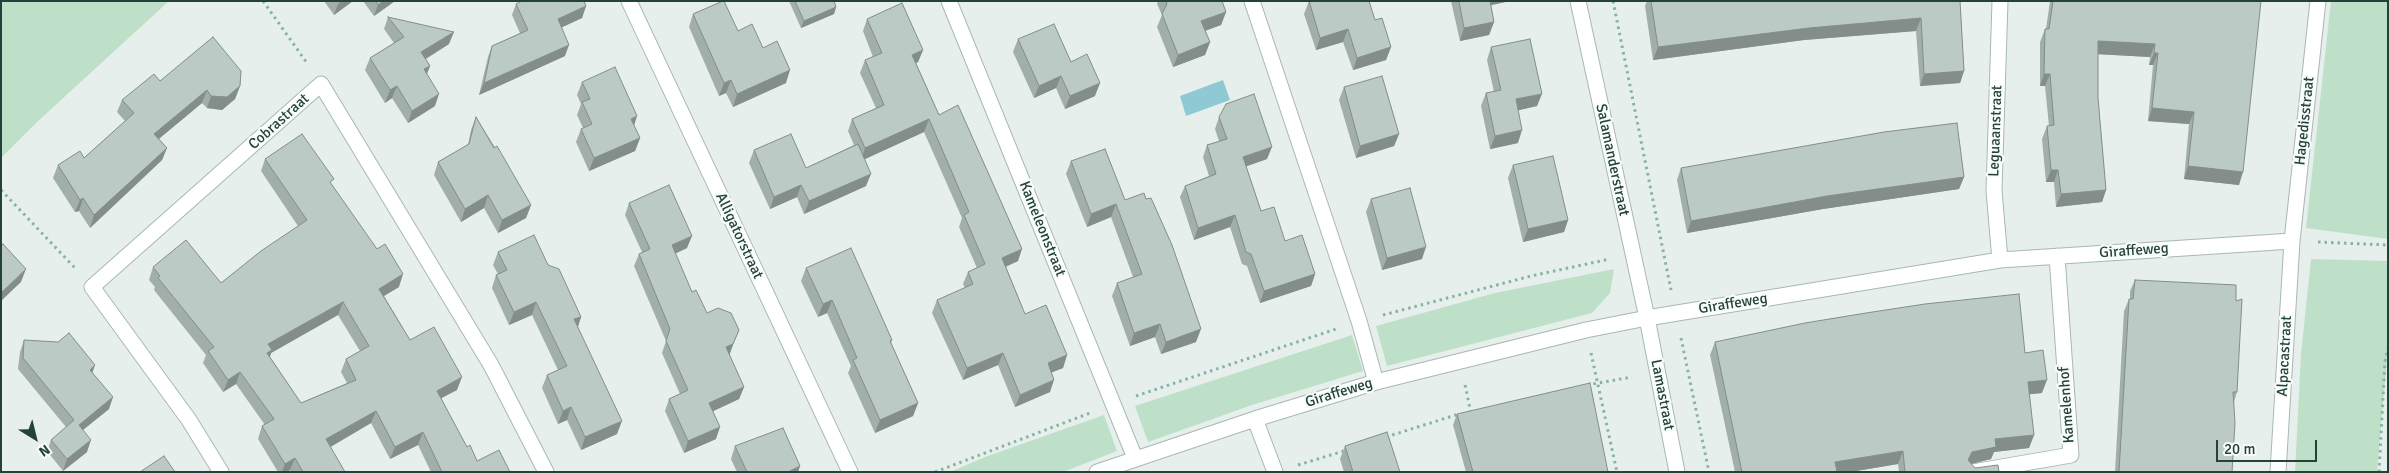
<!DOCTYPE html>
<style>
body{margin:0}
#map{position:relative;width:2389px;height:473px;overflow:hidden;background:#e6efeb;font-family:Signika,sans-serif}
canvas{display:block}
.frame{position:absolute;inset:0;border:2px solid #24423a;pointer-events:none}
.north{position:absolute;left:10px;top:413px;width:50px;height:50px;-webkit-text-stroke:4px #f7fbf9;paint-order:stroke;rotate:144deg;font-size:14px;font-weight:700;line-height:20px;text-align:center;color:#24423a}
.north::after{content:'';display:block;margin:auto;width:18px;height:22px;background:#24423a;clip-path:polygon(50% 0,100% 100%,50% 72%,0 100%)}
.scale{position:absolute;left:2216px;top:440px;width:101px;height:22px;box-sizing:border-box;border:2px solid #24423a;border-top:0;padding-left:6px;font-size:15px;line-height:18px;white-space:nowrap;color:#24423a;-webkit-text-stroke:4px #f7fbf9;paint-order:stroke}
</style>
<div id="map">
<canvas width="2389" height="473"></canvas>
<div class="frame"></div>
<div class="north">N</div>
<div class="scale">20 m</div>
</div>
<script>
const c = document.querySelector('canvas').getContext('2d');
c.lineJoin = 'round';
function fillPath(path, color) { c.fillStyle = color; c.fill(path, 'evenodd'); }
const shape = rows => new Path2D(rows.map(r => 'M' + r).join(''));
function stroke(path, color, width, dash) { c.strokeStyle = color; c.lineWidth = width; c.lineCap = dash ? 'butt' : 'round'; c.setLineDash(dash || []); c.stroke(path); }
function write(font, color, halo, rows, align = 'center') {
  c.font = font + ' Signika,sans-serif'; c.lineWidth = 4.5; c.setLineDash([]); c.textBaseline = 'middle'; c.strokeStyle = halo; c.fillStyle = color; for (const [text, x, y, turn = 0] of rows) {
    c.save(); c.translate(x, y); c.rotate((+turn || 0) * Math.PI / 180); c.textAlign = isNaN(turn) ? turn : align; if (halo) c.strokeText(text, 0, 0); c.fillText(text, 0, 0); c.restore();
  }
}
fillPath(shape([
 [1,1,169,1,37,122,1,158],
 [2331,1,2388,1,2388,239,2306,228],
 [2311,259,2388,261,2388,347,2377,472,2295,472,2301,354],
 [1614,269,1610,293,1592,313,1387,366,1376,326,1495,293],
 [1352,335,1363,371,1252,405,1148,442,1135,406],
 [1104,415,1117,451,1063,472,950,472,985,457]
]), '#bfe0c8');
fillPath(shape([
 [1223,80,1230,100,1186,116,1180,96]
]), '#8ec9d4');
const minor = shape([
 [629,1,850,472],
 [949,1,1135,458],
 [1252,1,1359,321,1376,382],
 [1578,1,1647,318,1677,472],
 [2000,260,1994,191,2000,1],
 [1255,419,1275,472],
 [221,472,189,420,92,287,321,84,491,365,546,472],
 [1097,472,1255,419,1376,382,1586,330,1647,318,2000,260,2292,241],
 [1973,472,2071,455,2057,256],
 [2278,472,2292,241,2318,1]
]);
stroke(minor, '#a8b8b2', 17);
stroke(shape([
 [263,1,307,63],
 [1613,1,1671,290],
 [1,190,75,268],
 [2318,242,2388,245],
 [1383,315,1531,276,1610,259],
 [1681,338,1709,472],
 [1591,353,1617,472],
 [1465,385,1471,413],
 [1587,385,1632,377],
 [1136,396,1336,329],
 [1386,437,1459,414],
 [1298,465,1347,450],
 [935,472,1090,413],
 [2379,472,2385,361,2388,348]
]), '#86b3a5', 3, [2.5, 4]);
stroke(minor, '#fff', 15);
fillPath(shape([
 [324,1,353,1,334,15],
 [363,1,395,1,374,16],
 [789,1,834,1,836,7,834,14,801,28],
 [1158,1,1222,1,1226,12,1221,25,1205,30,1210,42,1205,55,1173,67,1157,27,1162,15,1157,4],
 [1309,1,1375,20,1391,47,1386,60,1353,70,1343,42,1316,50,1304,14],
 [1451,1,1510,1,1491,5,1494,22,1489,35,1460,41],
 [1647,1,1960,1,1964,71,1960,83,1920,86,1916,31,1804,40,1653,60,1645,6],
 [2050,1,2261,1,2239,185,2184,179,2189,124,2148,121,2153,65,2149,65,2150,57,2098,54,2098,98,2106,190,2102,202,2056,207,2054,182,2046,182,2042,139,2047,126,2049,126,2045,86,2040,86,2040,42,2045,29,2046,29],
 [516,4,586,6,582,18,562,27,565,56,479,95,488,57,492,46,520,33,512,15],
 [693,14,738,31,763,48,786,83,733,107,726,93,719,96,689,27],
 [388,17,449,44,426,59,430,66,427,74,435,106,408,123,392,98,385,103,365,70,370,58,394,43,384,29],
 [867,19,923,50,918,62,916,63,939,115,1018,261,1006,267,1025,314,1067,355,1063,368,1051,372,1050,392,1015,407,998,365,963,380,932,313,937,300,965,288,963,284,968,272,977,268,959,227,962,218,924,132,864,159,866,186,804,214,797,197,770,209,749,163,754,150,806,168,854,145,848,131,852,119,876,108,860,73,865,60,873,57,863,31],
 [1018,39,1071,62,1095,96,1065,109,1056,88,1034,98,1013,52],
 [1491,47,1537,106,1518,110,1518,143,1490,149,1481,106,1486,93,1494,92,1487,60],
 [160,81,240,86,235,99,222,110,207,108,202,103,159,139,167,148,162,160,90,228,79,211,75,212,53,178,58,165,84,158,125,121,117,112,122,100],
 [582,82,634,125,640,138,635,151,589,171,576,142,581,129,583,128,577,115,581,104,577,95],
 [1344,87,1399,134,1394,146,1356,158,1339,100],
 [476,117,531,205,526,218,498,233,484,208,461,222,434,175,438,162,468,145,471,130],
 [1219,117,1267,159,1246,166,1261,211,1285,241,1315,274,1311,286,1260,303,1247,266,1242,264,1230,227,1194,240,1180,197,1185,186,1209,176,1203,157,1207,145,1219,141,1215,129],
 [265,159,332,185,399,287,384,296,410,340,457,390,441,398,467,447,477,461,510,472,431,472,418,445,390,459,371,423,330,447,345,472,291,472,290,470,287,472,278,472,258,439,262,426,265,425,236,384,223,392,203,363,206,355,154,290,155,287,149,280,153,267,221,283,298,226,261,171],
 [338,315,360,351,346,359,341,372,347,383,301,403,270,357,271,353],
 [1071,161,1125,200,1196,342,1161,354,1155,337,1130,346,1112,296,1117,283,1133,277,1111,217,1087,227,1066,174],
 [1513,165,1568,220,1564,232,1523,242,1508,178],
 [1681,168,1964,177,1959,189,1823,209,1687,233,1677,180],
 [1371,199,1422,259,1382,270,1366,212],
 [629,203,687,248,675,254,692,292,707,313,739,330,729,355,744,387,739,399,713,411,716,439,684,453,665,411,669,399,680,394,662,353,666,341,634,266,639,254,642,252,625,215],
 [498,252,548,265,581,317,578,327,617,434,581,450,567,420,558,424,542,388,547,375,558,370,532,315,509,325,492,288,496,275,498,274,493,265],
 [806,268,892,340,891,343,918,403,913,416,875,433,848,373,851,366,827,313,818,317,801,281],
 [2135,280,2236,301,2237,392,2234,402,2232,472,2115,472,2124,311,2129,299,2130,299,2130,291],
 [24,340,93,373,109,409,83,430,87,452,63,471,47,451,51,440,66,427,18,369,20,352],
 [1715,342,2025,353,2042,393,2029,394,2034,435,2029,448,1994,452,1991,459,1971,464,1975,468,1999,472,1899,472,1898,464,1850,472,1735,472,1710,355],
 [1457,414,1608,472,1466,472,1453,425],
 [735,446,800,466,798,472,737,472,731,459],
 [1345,446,1400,472,1344,472,1340,459]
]), '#a1aea9');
fillPath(shape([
 [342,1,353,1,334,15,338,4],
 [383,1,395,1,374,16,378,5],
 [1486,1,1510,1,1483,7],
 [586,6,582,18,554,31,558,19],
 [836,7,834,14,801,28,804,21],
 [1226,12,1221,25,1197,34,1201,21],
 [1921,18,1916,31,1804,40,1653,60,1658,47,1809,28],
 [1494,22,1489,35,1460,41,1464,28],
 [1348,29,1343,42,1316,50,1320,38],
 [454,32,449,44,417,64,421,52],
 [2098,41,2155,44,2150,57,2094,54],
 [1210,42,1205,55,1173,67,1178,55],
 [569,45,565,56,479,95,484,83],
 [1391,47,1386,60,1353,70,1357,58],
 [923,50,918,62,907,67,912,55],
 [2154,53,2158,53,2153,65,2149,65],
 [430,66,425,78,424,69],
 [790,70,786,83,733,107,737,94],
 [1964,71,1960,83,1920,86,1924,74],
 [2044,74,2050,74,2045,86,2040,86],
 [1061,76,1056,88,1034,98,1039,86],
 [731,80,726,93,719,96,724,83],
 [1100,83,1095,96,1065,109,1070,96],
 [240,86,235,99,222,110,207,108,211,96],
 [397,86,392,98,385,103,390,90],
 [207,90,202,103,150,146,154,134],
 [439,94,435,106,408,123,412,111],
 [1542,94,1537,106,1511,112,1516,99],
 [2152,108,2194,112,2189,124,2148,121],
 [637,116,633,129,631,119],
 [929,119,924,132,861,161,865,148],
 [1522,130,1518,143,1490,149,1495,136],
 [1399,134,1394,146,1356,158,1360,146],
 [640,138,635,151,589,171,594,158],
 [1272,147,1267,159,1239,169,1243,157],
 [167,148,162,160,90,228,94,215],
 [2188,166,2243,172,2239,185,2184,179],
 [2051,170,2058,170,2054,182,2046,182],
 [871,174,866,186,804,214,809,201],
 [1964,177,1959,189,1823,209,1687,233,1691,221,1827,196],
 [801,185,797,197,770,209,774,197],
 [2106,190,2102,202,2056,207,2061,194],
 [488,195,484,208,461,222,465,209],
 [83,198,79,211,75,212,80,200],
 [1116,204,1111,217,1087,227,1091,214],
 [531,205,526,218,498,233,502,220],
 [1235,215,1230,227,1194,240,1198,228],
 [1568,220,1564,232,1523,242,1528,229],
 [692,236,687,248,667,257,672,245],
 [1426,247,1422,259,1382,270,1387,258],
 [1022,249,1018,261,997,270,1002,258],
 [26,269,21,282,1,301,1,293],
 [403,274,399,287,375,301,379,289],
 [1315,274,1311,286,1260,303,1264,291],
 [832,300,827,313,818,317,823,304],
 [343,302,338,315,271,353,268,362,263,366,268,344],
 [536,302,532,315,509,325,514,312],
 [581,317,577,329,574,319],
 [1160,324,1155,337,1130,346,1134,333],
 [1201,329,1196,342,1161,354,1166,342],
 [739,330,734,342,729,356,726,347],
 [1003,353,998,365,963,380,967,368],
 [1067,355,1063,368,1043,376,1048,363],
 [95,365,91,377,90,370],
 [240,372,236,384,223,392,228,380],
 [462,377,457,390,432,403,437,391],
 [1054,380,1050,392,1015,407,1020,395],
 [2047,380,2042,393,2023,395,2028,382],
 [744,387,739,399,705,415,709,403],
 [113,397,109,409,74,437,79,425],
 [918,403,913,416,875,433,880,420],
 [571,407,567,420,558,424,563,411],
 [376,411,371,423,322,452,326,439],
 [622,421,617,434,581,450,585,437],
 [720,427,716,439,684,453,688,441],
 [423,432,418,445,390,459,395,447],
 [2034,435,2029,448,1994,452,1991,459,1967,465,1964,472,1972,452,1995,439],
 [91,440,87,452,63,471,67,459],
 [1903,451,1898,464,1850,472,1832,472,1835,462],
 [295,458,290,470,287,472,282,472,285,464],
 [800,466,798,472,788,472]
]), '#838d89');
const building = shape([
 [376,1,383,1,378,5,376,1],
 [522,1,584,1,586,6,558,19,569,45,484,83,492,46,528,30,516,4,522,1],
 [723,1,724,1,738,31,752,24,763,48,777,41,790,70,737,94,731,80,724,83,693,14,723,1],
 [795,1,834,1,836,7,804,21,795,1],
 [1166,1,1222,1,1226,12,1201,21,1210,42,1178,55,1162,14,1167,4,1166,1],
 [1309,1,1369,1,1375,20,1382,18,1391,47,1357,58,1348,29,1320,38,1309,1],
 [1459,1,1490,1,1494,22,1464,28,1459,1],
 [1651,1,1960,1,1964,71,1924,74,1921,18,1809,28,1658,47,1651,1],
 [2053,1,2261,1,2243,172,2188,166,2194,112,2152,108,2158,53,2154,53,2155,44,2098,41,2098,98,2106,190,2061,194,2058,170,2051,170,2047,126,2054,125,2050,74,2044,74,2045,29,2049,29,2053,1],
 [902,3,923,50,912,55,939,115,958,105,1022,249,1002,258,1025,314,1046,305,1067,355,1048,363,1054,380,1020,395,1003,353,967,368,937,300,973,284,968,272,985,264,964,215,969,212,929,119,865,148,852,119,884,105,865,60,882,53,867,19,902,3],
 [388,17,454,32,421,52,430,66,424,69,439,94,412,111,397,86,390,90,370,58,404,37,388,17],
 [1054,24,1071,62,1087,54,1100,83,1070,96,1061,76,1039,86,1018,39,1054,24],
 [213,37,241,71,240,86,227,97,211,96,207,90,154,134,167,148,94,215,83,198,80,200,58,165,80,151,84,158,134,113,122,100,154,74,160,81,213,37],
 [1530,39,1542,94,1516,99,1522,130,1495,136,1486,93,1501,90,1491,47,1530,39],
 [615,67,637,116,631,119,640,138,594,158,581,129,592,124,582,102,590,99,582,82,615,67],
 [1382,76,1399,134,1360,146,1344,87,1382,76],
 [1254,94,1272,147,1243,157,1261,211,1274,207,1285,241,1302,235,1315,274,1264,291,1251,254,1246,252,1235,215,1198,228,1185,186,1216,174,1207,145,1227,139,1219,117,1226,104,1254,94],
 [476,117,494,148,497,146,531,205,502,220,488,195,465,209,438,162,469,144,476,117],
 [1957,123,1964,177,1827,196,1691,221,1681,168,1884,132,1957,123],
 [302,134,334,179,330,182,377,249,385,244,403,274,379,289,410,340,434,327,462,377,437,391,467,447,470,445,477,461,499,450,510,472,442,472,423,432,395,447,376,411,326,439,345,472,303,472,295,458,285,464,262,426,274,419,240,372,228,380,208,351,214,347,158,278,160,276,153,267,186,240,221,283,261,251,307,220,265,159,302,134],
 [343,302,369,346,346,359,356,380,301,403,267,353,272,350,268,344,343,302],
 [791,134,806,168,858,144,871,174,809,201,801,185,774,197,754,150,791,134],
 [1105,149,1125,200,1144,193,1146,199,1151,198,1172,245,1201,329,1166,342,1160,324,1134,333,1117,283,1142,274,1116,204,1091,214,1071,161,1105,149],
 [1553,156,1568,220,1528,229,1513,165,1553,156],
 [669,185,692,236,672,245,692,292,696,290,707,313,718,308,731,313,739,330,733,344,726,347,744,387,709,403,720,427,688,441,669,399,688,390,666,341,670,329,639,254,650,249,629,203,669,185],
 [1410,188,1426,247,1387,258,1371,199,1410,188],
 [534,235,548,265,559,269,581,317,574,319,622,421,585,437,571,407,563,411,547,375,567,366,536,302,514,312,496,275,507,270,498,252,534,235],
 [3,244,26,269,1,293,1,246,3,244],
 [851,248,892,340,890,341,918,403,880,420,853,360,857,358,832,300,823,304,806,268,851,248],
 [2135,280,2236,285,2236,301,2242,299,2237,392,2233,392,2235,423,2232,472,2119,472,2129,299,2133,299,2135,280],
 [2019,294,2025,353,2043,350,2047,380,2028,382,2034,435,1995,439,1996,447,1972,452,1968,460,1975,468,1998,465,1999,472,1905,472,1903,451,1835,462,1837,472,1742,472,1715,342,1805,323,1866,313,1925,304,2019,294],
 [69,333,95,365,90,370,113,397,79,425,91,440,67,459,51,440,74,420,23,358,24,340,58,342,69,333],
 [1590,383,1608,472,1473,472,1457,414,1590,383],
 [783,428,800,466,788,472,747,472,735,446,783,428],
 [1387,432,1400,472,1353,472,1345,446,1387,432],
 [164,456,175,472,140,472,164,456]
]);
fillPath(building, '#bbcac4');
stroke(building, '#838d89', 1);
write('15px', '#24423a', '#f7fbf9', [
 ["Hagedisstraat",2305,121,-84],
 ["Cobrastraat",279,122,-42],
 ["Leguaanstraat",1996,131,-88],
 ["Salamanderstraat",1612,160,78],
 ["Kameleonstraat",1042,229,68],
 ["Alligatorstraat",739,236,65],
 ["Giraffeweg",2134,251,-4],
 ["Giraffeweg",1733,304,-9],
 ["Alpacastraat",2285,356,-87],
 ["Giraffeweg",1339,393,-17],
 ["Lamastraat",1662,395,79],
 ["Kamelenhof",2067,405,-94]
]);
</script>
